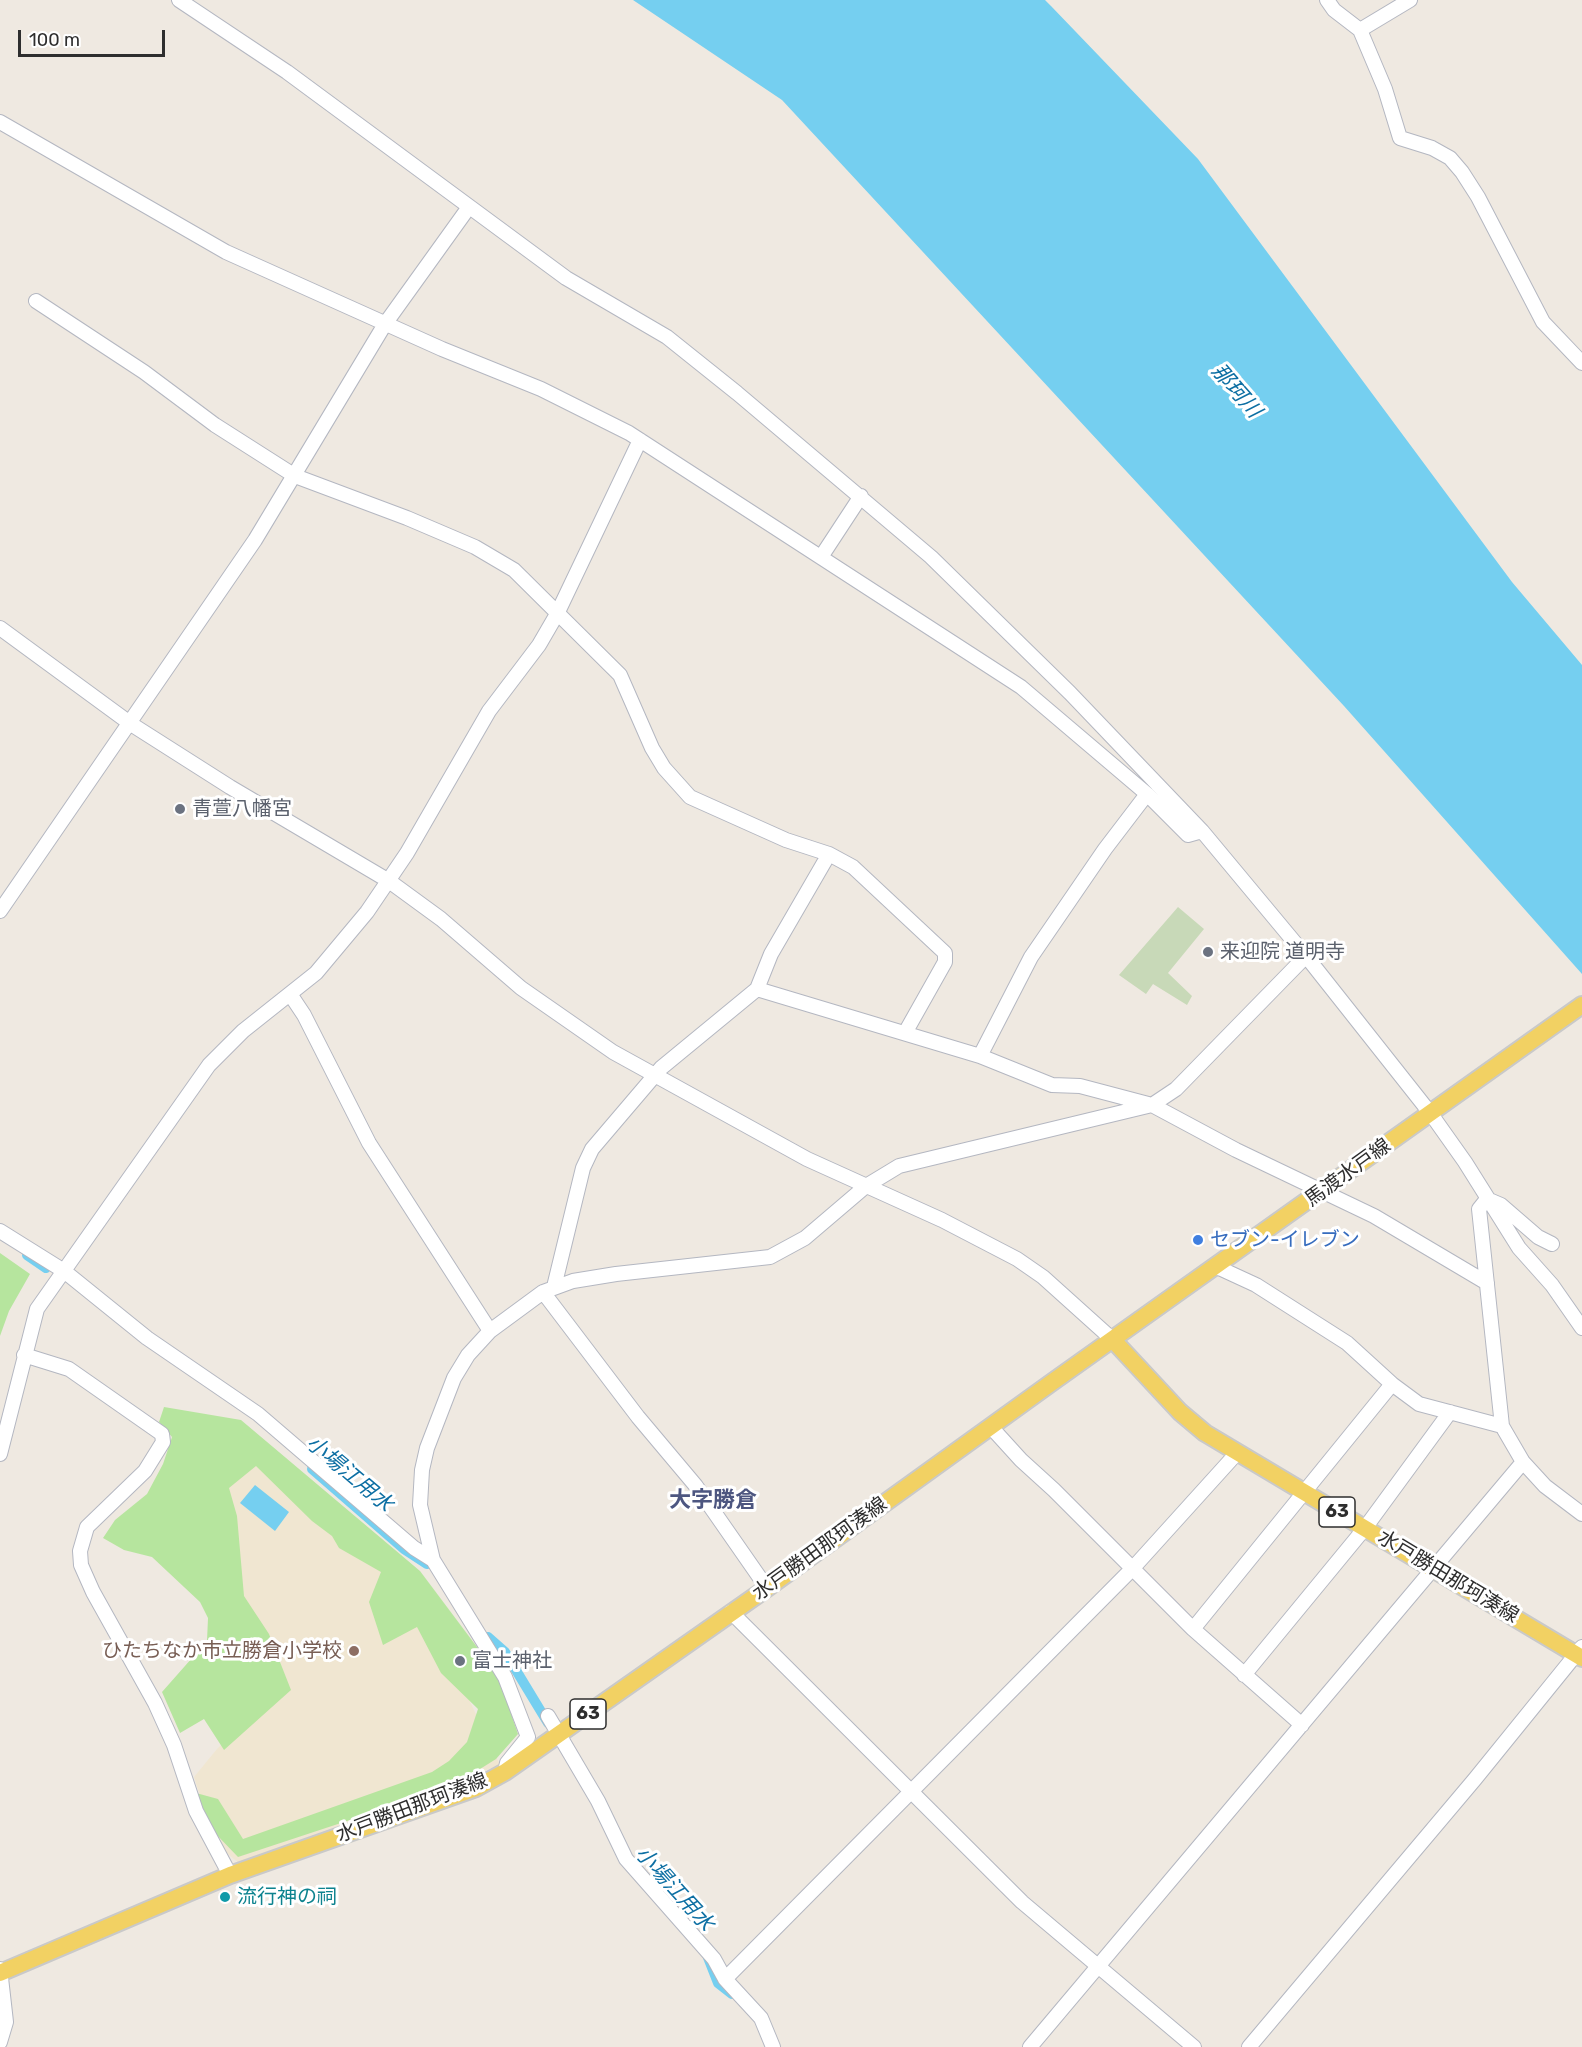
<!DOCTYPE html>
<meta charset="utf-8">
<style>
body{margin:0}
#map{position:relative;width:1582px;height:2047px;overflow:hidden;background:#efe9e1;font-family:Rubik,sans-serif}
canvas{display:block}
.scale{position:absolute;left:18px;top:30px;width:147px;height:27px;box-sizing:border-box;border:3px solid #2e2e2e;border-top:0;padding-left:8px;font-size:18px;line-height:21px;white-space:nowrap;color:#2e2e2e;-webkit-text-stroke:4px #fff;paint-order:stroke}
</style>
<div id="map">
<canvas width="1582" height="2047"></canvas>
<div class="scale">100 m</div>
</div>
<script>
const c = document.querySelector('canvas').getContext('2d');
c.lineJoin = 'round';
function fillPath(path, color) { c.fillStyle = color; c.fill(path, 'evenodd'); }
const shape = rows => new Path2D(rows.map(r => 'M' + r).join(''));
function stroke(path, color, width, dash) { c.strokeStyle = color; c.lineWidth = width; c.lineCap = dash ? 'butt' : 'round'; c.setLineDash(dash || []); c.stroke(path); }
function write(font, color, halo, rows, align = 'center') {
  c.font = font + ' Rubik,"Noto Sans JP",sans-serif'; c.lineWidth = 6; c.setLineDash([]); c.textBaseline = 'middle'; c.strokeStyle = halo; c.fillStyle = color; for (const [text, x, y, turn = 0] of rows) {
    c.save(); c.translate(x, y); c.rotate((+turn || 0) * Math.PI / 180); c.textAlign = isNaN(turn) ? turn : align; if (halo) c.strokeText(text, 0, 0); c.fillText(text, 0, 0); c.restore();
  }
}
fillPath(shape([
 [266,1449,429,1615,500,1765,239,1863,224,1851,206,1815,194,1777,217,1749,280,1687,237,1603,217,1492]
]), '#f0e6d1');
fillPath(shape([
 [0,1253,30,1274,9,1311,0,1336],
 [164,1407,241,1420,420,1571,498,1675,518,1734,496,1759,453,1786,238,1857,214,1832,196,1793,218,1799,243,1839,432,1772,449,1761,467,1742,478,1709,441,1673,417,1627,383,1645,369,1602,381,1572,339,1548,332,1536,312,1521,256,1466,229,1488,237,1516,244,1596,269,1634,291,1690,224,1750,204,1719,180,1733,162,1692,207,1641,208,1618,200,1602,152,1557,124,1550,103,1538,115,1520,147,1494,163,1464,172,1437,159,1422]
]), '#b6e59e');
fillPath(shape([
 [1178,907,1204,929,1168,973,1192,996,1187,1005,1153,984,1146,994,1119,975]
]), '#c8d9b8');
fillPath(shape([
 [633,0,1045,0,1051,6,1198,159,1512,582,1582,665,1582,974,1344,706,782,100],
 [255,1485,289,1512,275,1531,240,1503]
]), '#75cff0');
stroke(shape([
 [27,1255,46,1268],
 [312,1469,404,1549,427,1564],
 [488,1637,505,1652,548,1723],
 [707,1955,718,1983,732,1994]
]), '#75cff0', 10);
const minor = shape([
 [179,0,287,72,566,278,667,337,737,393,931,557,1070,693,1202,831,1306,956,1431,1114,1465,1162,1519,1248,1552,1285,1582,1328],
 [1327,0,1334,10,1360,30,1385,89,1400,138,1432,148,1450,158,1462,172,1478,197,1543,322,1582,363],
 [1360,30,1410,0],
 [0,122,226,252,442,349,541,389,629,433,1021,687,1147,794,1188,835,1202,831],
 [36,301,144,372,215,425,295,476,407,518,475,547,514,570,620,675,652,748,664,768,690,797,786,840,829,854,853,867,945,953,945,962,905,1033],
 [821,557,861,496],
 [0,628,131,724,230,787,389,881,441,919,521,988,613,1052,807,1159,942,1220,1017,1259,1043,1277,1113,1340],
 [0,911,255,540,385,324,469,207],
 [757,989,980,1056,1052,1085,1080,1086,1152,1105,1236,1150,1374,1216,1487,1283],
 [290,994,304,1015,369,1143,490,1331],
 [980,1056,1031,957,1105,849,1147,794],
 [0,1231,64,1271,147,1338,258,1414,414,1548,433,1560],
 [1552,1244,1538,1237,1501,1205,1487,1199,1479,1209,1502,1426,1523,1462,1545,1486,1582,1514],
 [1217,1267,1256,1285,1347,1343,1392,1384,1419,1404,1502,1426],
 [554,1287,583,1168,592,1149,661,1068,757,989,771,954,829,854],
 [543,1292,638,1417,696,1486,767,1588],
 [24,1355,69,1369,162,1434,163,1442,145,1471,87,1527,80,1551,81,1565,93,1592,155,1703,174,1745,196,1811,230,1875],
 [991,1427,1021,1460,1054,1490,1193,1629,1302,1725],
 [0,1454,37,1309,209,1065,243,1031,316,973,367,912,407,853,489,711,539,645,557,614,640,440],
 [731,1612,1022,1902,1194,2047],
 [1193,1629,1392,1384],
 [1244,1675,1365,1528,1450,1412],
 [548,1716,598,1801,626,1859,714,1959,725,1979,761,2018,773,2047],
 [505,1772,507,1763,528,1737,505,1677,433,1560,420,1505,422,1470,427,1448,454,1378,468,1355,490,1331,543,1292,573,1281,616,1274,770,1257,805,1238,866,1186,899,1166,1152,1105,1176,1089,1306,956],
 [0,1969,6,2022,0,2042],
 [725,1979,1133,1568,1237,1453],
 [1030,2047,1523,1462],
 [1249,2047,1475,1779,1582,1647]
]);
const major = shape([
 [1113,1340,1180,1412,1205,1433,1582,1658],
 [0,1973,230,1875,476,1788,505,1772,767,1588,1051,1383,1582,1005]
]);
stroke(minor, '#b4b7c1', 16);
stroke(major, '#c9c9c9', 20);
stroke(minor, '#fff', 14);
stroke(major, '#f2d163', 16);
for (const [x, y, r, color] of [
 [180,809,6,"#6b7280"],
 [1208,952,6,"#6b7280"],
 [1198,1240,6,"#3f7fe0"],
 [354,1651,6,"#8d6e63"],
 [460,1661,6,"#6b7280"],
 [225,1897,6,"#0f9aa8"]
]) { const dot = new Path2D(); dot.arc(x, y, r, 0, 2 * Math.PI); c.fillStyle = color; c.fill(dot); stroke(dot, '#fff', 2); }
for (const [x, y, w] of [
 [1337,1512,36],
 [588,1714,36]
]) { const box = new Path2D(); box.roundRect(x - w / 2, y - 15, w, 30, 4.5); c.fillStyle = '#fff'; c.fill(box); stroke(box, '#2e2e2e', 1.5); }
write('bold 18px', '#2e2e2e', null, [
 ["63",1337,1512],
 ["63",588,1714]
]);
write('20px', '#5b616d', '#fff', [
 ["青萱八幡宮",192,809],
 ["来迎院 道明寺",1220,952],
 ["富士神社",472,1661]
], 'left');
write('20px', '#2e2e2e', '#fff', [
 ["馬渡水戸線",1348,1173,-36],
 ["水戸勝田那珂湊線",820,1549,-36],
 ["水戸勝田那珂湊線",1448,1577,31],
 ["水戸勝田那珂湊線",412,1808,-21]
]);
write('20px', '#366cbe', '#fff', [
 ["セブン-イレブン",1210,1240]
], 'left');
write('20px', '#785e54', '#fff', [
 ["ひたちなか市立勝倉小学校",342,1651]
], 'right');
write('20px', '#0d838f', '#fff', [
 ["流行神の祠",237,1897]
], 'left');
write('italic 21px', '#0d6fa3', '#fff', [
 ["那珂川",1236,391,49],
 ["小場江用水",349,1474,40],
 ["小場江用水",674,1889,48]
]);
write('bold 22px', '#4d5680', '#fff', [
 ["大字勝倉",713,1501]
]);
</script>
